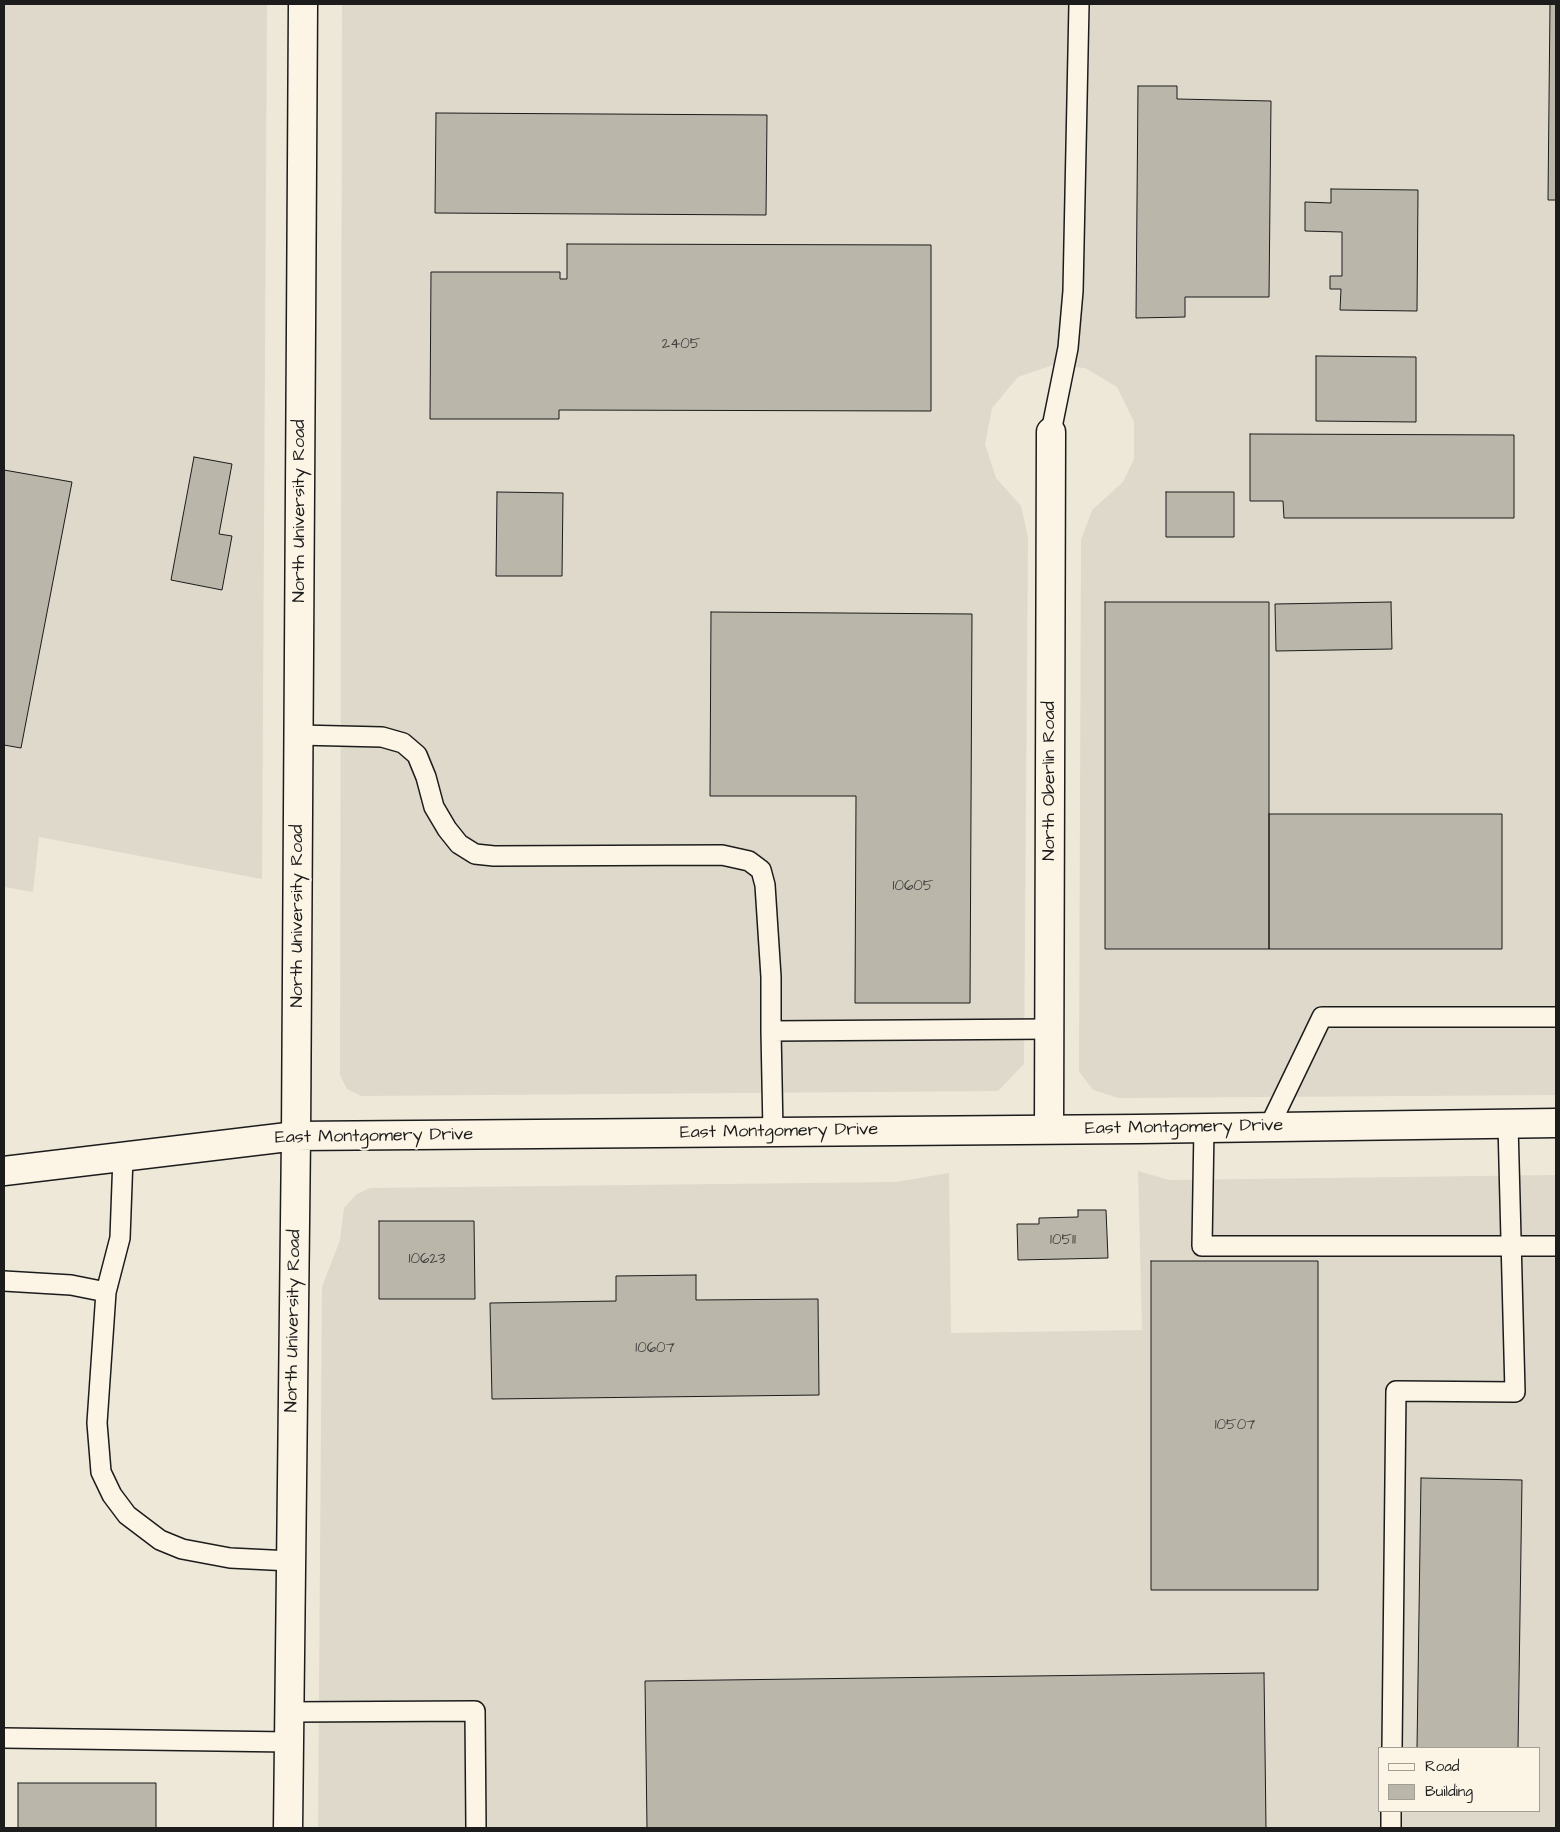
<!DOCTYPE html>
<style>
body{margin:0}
#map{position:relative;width:1560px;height:1832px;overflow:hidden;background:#eee8d9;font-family:"Architects Daughter",sans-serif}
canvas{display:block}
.frame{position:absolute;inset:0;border:5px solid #1c1c1c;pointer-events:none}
.legend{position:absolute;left:1378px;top:1747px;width:162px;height:65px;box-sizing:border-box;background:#fcf5e5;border:1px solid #a29e95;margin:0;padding:6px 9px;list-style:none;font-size:15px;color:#1c1c1c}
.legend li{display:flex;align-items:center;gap:10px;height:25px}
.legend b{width:25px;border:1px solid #a29e95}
</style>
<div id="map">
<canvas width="1560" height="1832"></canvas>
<div class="frame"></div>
<ul class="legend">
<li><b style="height:6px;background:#fcf5e5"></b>Road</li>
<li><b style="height:14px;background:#bab6aa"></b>Building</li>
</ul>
</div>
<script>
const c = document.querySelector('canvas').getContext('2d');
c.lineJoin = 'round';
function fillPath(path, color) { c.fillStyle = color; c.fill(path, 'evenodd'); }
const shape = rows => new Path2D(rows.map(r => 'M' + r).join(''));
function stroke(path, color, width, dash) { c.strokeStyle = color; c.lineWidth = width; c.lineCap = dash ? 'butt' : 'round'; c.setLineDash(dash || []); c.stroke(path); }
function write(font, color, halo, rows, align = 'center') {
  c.font = font + ' "Architects Daughter",sans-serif'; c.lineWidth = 4.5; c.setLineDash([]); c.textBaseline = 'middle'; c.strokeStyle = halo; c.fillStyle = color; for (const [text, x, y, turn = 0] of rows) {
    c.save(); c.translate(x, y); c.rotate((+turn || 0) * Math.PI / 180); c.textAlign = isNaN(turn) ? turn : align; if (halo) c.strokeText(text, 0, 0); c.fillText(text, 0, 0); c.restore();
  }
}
fillPath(shape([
 [4,4,267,4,262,879,39,837,33,892,4,887],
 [342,4,1556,4,1556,1095,1119,1098,1093,1090,1079,1071,1081,540,1092,510,1123,482,1134,459,1134,422,1117,387,1085,368,1053,365,1018,377,992,408,985,444,996,478,1021,506,1028,537,1024,1064,998,1091,361,1096,347,1089,340,1075],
 [1138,1171,1169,1180,1556,1175,1556,1828,318,1828,322,1287,340,1240,344,1208,357,1194,370,1188,896,1182,949,1173,951,1333,1142,1330],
 [1379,1748,1539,1748,1539,1811,1379,1811]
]), '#ded9cb');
const building = shape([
 [1550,4,1556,4,1556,200,1548,200,1550,4],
 [1138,86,1177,86,1177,99,1271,101,1269,297,1185,297,1185,317,1136,318,1138,86],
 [436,113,767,115,766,215,435,213,436,113],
 [1331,189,1418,190,1417,311,1340,310,1341,289,1330,289,1330,276,1342,276,1342,232,1305,231,1305,202,1331,203,1331,189],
 [567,244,931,245,931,411,559,410,559,419,430,419,431,272,560,272,560,279,567,279,567,244],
 [1316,356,1416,357,1416,422,1316,421,1316,356],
 [1250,434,1514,435,1514,518,1284,518,1283,501,1250,501,1250,434],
 [194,457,232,464,219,534,232,536,222,590,171,580,194,457],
 [4,470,72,482,21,748,4,745,4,470],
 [497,492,563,493,562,576,496,576,497,492],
 [1166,492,1234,492,1234,537,1166,537,1166,492],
 [1105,602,1269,602,1269,949,1105,949,1105,602],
 [1391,602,1392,649,1276,651,1275,604,1391,602],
 [711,612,972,614,970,1003,855,1003,856,796,710,796,711,612],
 [1269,814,1502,814,1502,949,1269,949,1269,814],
 [1078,1210,1106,1210,1108,1258,1018,1260,1017,1224,1039,1224,1039,1218,1078,1217,1078,1210],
 [379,1221,474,1221,475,1299,379,1299,379,1221],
 [1151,1261,1318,1261,1318,1590,1151,1590,1151,1261],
 [696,1275,696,1300,818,1299,819,1395,492,1399,490,1303,616,1301,616,1276,696,1275],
 [1421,1478,1522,1480,1518,1748,1417,1748,1421,1478],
 [1264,1673,1266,1828,647,1828,645,1681,1264,1673],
 [18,1783,156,1783,156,1828,18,1828,18,1783]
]);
fillPath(building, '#bab6aa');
stroke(building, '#1c1c1c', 1);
const lane = shape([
 [1051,432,1068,348,1073,291,1079,4],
 [299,735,382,737,403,743,417,755,426,777,434,807,447,829,459,844,475,854,494,856,722,855,749,861,761,870,765,885,771,977,771,1031],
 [1269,1127,1322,1017,1556,1017],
 [1204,1128,1202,1246,1556,1246],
 [773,1132,771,1031,1050,1029],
 [123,1157,120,1238,106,1292,97,1423,101,1472,112,1495,127,1515,160,1540,182,1549,230,1558,291,1561],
 [4,1281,71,1285,106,1292],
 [289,1712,475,1711,476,1828],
 [4,1738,289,1742],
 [1392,1748,1396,1391,1515,1392,1508,1124],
 [1391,1828,1391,1811]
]);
const street = shape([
 [1049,1129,1051,432],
 [296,1136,303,4]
]);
const secondary = shape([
 [4,1171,296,1136,1138,1129,1556,1123],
 [288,1828,296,1136]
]);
stroke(lane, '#1c1c1c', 22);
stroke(street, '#1c1c1c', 31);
stroke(secondary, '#1c1c1c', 31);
stroke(lane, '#fcf5e5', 19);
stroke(street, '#fcf5e5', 28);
stroke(secondary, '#fcf5e5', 28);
write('15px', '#444240', null, [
 ["2405",681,345],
 ["10605",913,887],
 ["10511",1063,1241],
 ["10623",427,1260],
 ["10607",655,1349],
 ["10507",1235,1426]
]);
write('18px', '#1c1c1c', '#fcf5e5', [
 ["North University Road",300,511,-90],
 ["North Oberlin Road",1050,781,-90],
 ["North University Road",298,916,-90],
 ["East Montgomery Drive",1184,1128,-1],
 ["East Montgomery Drive",779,1132,-1],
 ["East Montgomery Drive",374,1137,-1],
 ["North University Road",294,1321,-89]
]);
</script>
